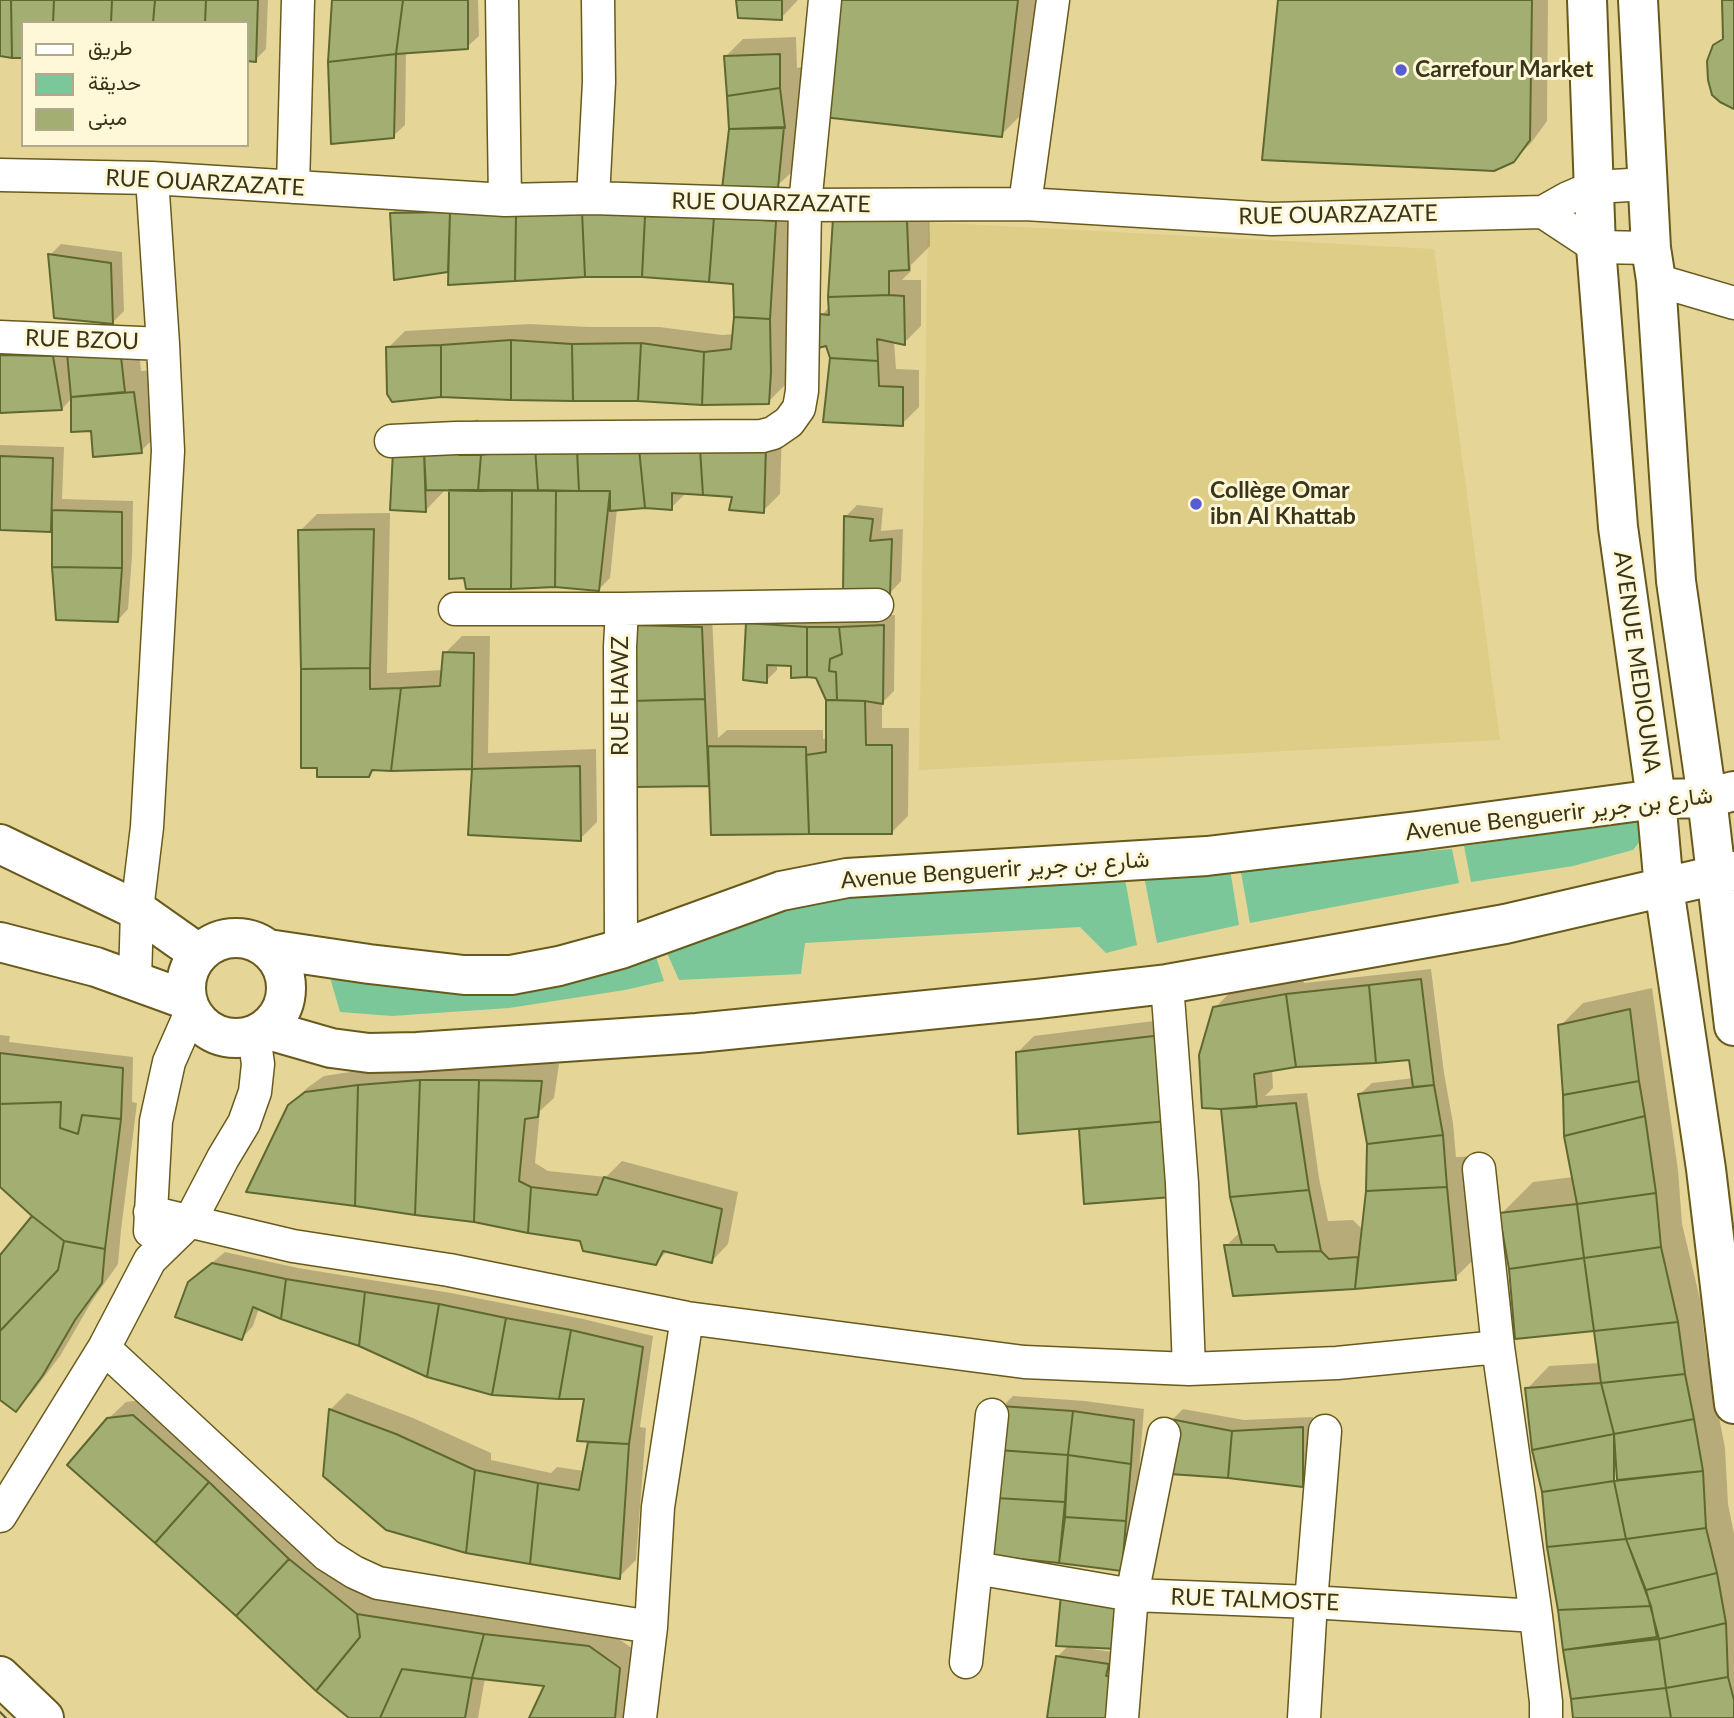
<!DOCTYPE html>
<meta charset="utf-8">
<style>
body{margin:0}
#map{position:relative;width:1734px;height:1718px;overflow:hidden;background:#e5d698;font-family:Lato,Vazirmatn,sans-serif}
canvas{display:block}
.legend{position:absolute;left:21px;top:21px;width:228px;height:126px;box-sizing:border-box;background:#fef7d8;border:2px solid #b0a98c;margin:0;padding:9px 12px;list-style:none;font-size:21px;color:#3a341a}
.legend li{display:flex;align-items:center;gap:14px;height:35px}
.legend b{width:35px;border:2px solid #b0a98c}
</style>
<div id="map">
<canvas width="1734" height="1718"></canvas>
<ul class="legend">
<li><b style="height:9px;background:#fff"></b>طريق</li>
<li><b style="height:19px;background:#7bc799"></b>حديقة</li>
<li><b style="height:19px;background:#a3ae72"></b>مبنى</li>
</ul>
</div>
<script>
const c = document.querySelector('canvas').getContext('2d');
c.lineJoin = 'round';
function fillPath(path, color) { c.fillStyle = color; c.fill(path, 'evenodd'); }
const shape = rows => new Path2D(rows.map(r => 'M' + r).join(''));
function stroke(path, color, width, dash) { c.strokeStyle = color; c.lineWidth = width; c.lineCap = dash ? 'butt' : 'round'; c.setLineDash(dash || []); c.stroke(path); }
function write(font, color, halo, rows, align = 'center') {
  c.font = font + ' Lato,Vazirmatn,sans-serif'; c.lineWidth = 6; c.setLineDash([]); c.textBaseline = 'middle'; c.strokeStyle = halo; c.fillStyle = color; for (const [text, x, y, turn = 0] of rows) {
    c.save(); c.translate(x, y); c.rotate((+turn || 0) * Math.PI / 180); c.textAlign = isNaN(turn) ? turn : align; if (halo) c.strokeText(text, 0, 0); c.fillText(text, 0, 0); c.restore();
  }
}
fillPath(shape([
 [928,222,1434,249,1500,740,919,770]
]), '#decd87');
fillPath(shape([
 [1623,817,1639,821,1645,835,1633,850,1573,866,1471,882,1464,846,1569,831],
 [1452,849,1459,883,1250,923,1240,867],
 [1230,869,1239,925,1157,943,1144,876],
 [1125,879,1137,945,1106,953,1080,927,805,943,801,974,679,980,663,944,788,898],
 [653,948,664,981,625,990,509,1008,392,1016,340,1012,331,981,333,970]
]), '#7bc799');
fillPath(shape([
 [0,0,268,0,266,49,255,60,247,60,247,23,23,23,0,54],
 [333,0,478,0,479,36,467,47,406,51,405,125,393,136],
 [737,0,798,0,781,18],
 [832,0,1037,0,1024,112,1001,135],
 [1280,0,1548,0,1547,121,1531,143,1513,161],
 [796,37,797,68,802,67,807,103,795,169,777,186,731,129,726,56,743,39],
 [797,199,792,294,787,300,787,354,785,385,768,402,388,348,405,331,529,324,590,327,659,327,722,335,734,334,735,282,642,275,450,270,396,278,391,214,403,203],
 [929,199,930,246,911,265,911,271,902,280,921,280,921,326,904,343,894,341,896,369,919,370,919,407,902,424,831,358,822,315,830,306,835,219],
 [61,244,122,252,124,311,113,322,50,255],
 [86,337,138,340,141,371,156,370,163,429,141,451,93,430,72,398,62,409,0,411,0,344,64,345,66,356],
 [478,419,482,433,782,431,780,494,763,511,734,495,687,492,671,508,645,507,617,509,610,578,599,589,451,489,447,488,426,510,395,451,448,429],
 [0,445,64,447,62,499,133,501,132,556,128,609,117,621,53,530,0,529],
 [857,505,883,508,881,531,903,529,901,581,890,593,846,516],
 [390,513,387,673,443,670,445,653,462,636,490,636,488,753,596,749,597,822,580,839,470,833,473,767,375,769,368,776,300,531,317,514],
 [759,613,819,617,895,615,894,691,882,703,882,728,909,728,908,816,891,833,711,784,636,785,633,626,645,614,712,617,718,738,727,730,823,730,823,739,827,738,827,700,817,676,793,664,777,664,777,670,766,681,747,624],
 [1431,969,1444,1073,1453,1123,1456,1157,1479,1156,1487,1246,1455,1278,1354,1288,1226,1246,1241,1231,1215,1008,1232,990,1303,978,1304,983],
 [1411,1058,1414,1078,1372,1083,1360,1094,1369,1144,1367,1191,1363,1228,1361,1228,1353,1220,1328,1221,1319,1178,1307,1093,1265,1096,1273,1088,1272,1069,1296,1065],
 [1652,988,1678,1170,1682,1224,1700,1299,1706,1351,1725,1448,1728,1504,1734,1534,1734,1718,1574,1718,1573,1699,1544,1492,1527,1389,1549,1366,1600,1363,1595,1330,1511,1269,1501,1214,1533,1182,1573,1177,1560,1026,1583,1003],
 [1612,1444,1615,1444,1619,1482,1612,1483],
 [1178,1018,1184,1102,1086,1202,1080,1129,1083,1127,1017,1053,1034,1036],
 [0,1035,10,1036,9,1042,133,1057,132,1102,137,1103,121,1230,118,1264,92,1301,60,1356,32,1393,15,1410,0,1398,0,1258,35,1216,0,1184],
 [438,1063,559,1064,554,1098,540,1111,535,1163,548,1171,606,1177,622,1161,738,1192,728,1244,711,1262,667,1251,656,1263,581,1240,289,1106,307,1088,324,1076,377,1068],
 [225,1252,298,1268,451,1293,583,1319,653,1336,640,1427,646,1428,636,1560,619,1577,330,1410,347,1393,413,1418,491,1453,491,1460,551,1473,557,1467,584,1471,590,1440,586,1398,359,1344,259,1308,253,1326,242,1338,202,1271],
 [1013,1396,1085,1401,1144,1409,1132,1558,1121,1569,994,1554,1002,1407],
 [150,1399,306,1542,502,1618,606,1630,636,1651,624,1718,531,1718,547,1685,485,1678,478,1718,352,1718,108,1419,126,1402],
 [1183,1409,1244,1420,1313,1417,1314,1474,1303,1485,1172,1420],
 [1069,1645,1093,1646,1092,1649,1119,1653,1124,1718,1048,1718,1057,1657]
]), '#0003');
const building = shape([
 [0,0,11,0,12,58,0,56,0,0],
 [11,0,54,0,53,23,23,23,23,58,12,58,11,0],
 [54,0,112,0,111,23,53,23,54,0],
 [112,0,155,0,153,23,111,23,112,0],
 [155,0,206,0,205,23,153,23,155,0],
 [206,0,258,0,256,62,247,61,247,23,205,23,206,0],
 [332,0,403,0,396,54,328,62,332,0],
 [403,0,468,0,468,49,396,54,403,0],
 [736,0,782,0,782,20,738,18,736,0],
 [830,0,1018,0,1002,137,823,117,830,0],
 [1278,0,1532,0,1530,140,1514,162,1494,171,1262,160,1278,0],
 [1722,0,1734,0,1734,109,1720,102,1712,95,1708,80,1707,61,1713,45,1723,39,1722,0],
 [396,54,394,138,331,144,328,62,396,54],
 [780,54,780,88,727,96,724,56,780,54],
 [780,88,785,128,729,129,727,96,780,88],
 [784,127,778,188,722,189,729,129,784,127],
 [450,212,448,272,394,280,390,213,450,212],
 [450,212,516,215,515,281,448,285,450,212],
 [582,212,585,277,515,281,516,215,582,212],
 [582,212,645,216,642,277,585,277,582,212],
 [645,216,714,217,709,282,642,277,645,216],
 [714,217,776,221,770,319,734,317,733,284,709,282,714,217],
 [833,218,907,221,909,270,889,271,889,295,828,297,833,218],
 [48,254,111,263,113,324,54,318,48,254],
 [889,295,904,296,905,345,877,339,878,361,830,358,826,346,818,348,820,314,829,315,828,297,889,295],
 [734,317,770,319,771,372,769,404,702,405,704,352,731,349,734,317],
 [511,340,572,344,573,401,511,400,511,340],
 [511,340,511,400,441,397,441,345,511,340],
 [641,343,704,352,702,405,638,401,641,343],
 [641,343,638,401,573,401,572,344,641,343],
 [441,345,441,397,392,402,387,394,386,347,441,345],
 [67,353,121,357,125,392,71,397,67,353],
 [0,355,53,356,62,410,0,413,0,355],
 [830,358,878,361,879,386,903,387,903,426,823,422,830,358],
 [134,392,142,453,93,457,91,431,71,432,71,397,134,392],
 [456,440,459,455,481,455,478,491,426,490,424,451,456,440],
 [535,447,577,450,579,491,538,490,535,447],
 [535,447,538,490,478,491,481,455,535,447],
 [766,447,764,513,729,510,732,497,703,495,700,449,766,447],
 [639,449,700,449,703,495,672,493,672,510,645,508,639,449],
 [639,449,645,508,610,511,610,491,579,491,577,450,639,449],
 [393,451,424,451,426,512,390,510,393,451],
 [0,456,53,458,51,532,0,530,0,456],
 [449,490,512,490,511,589,466,589,464,578,449,579,449,490],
 [512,490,556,491,555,587,511,589,512,490],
 [556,491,610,491,599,591,555,587,556,491],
 [52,510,122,512,122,568,52,567,52,510],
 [844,516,873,519,870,541,892,539,890,594,843,592,844,516],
 [374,529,370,668,301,669,298,530,374,529],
 [52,567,122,568,118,622,56,620,52,567],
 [746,623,807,627,807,677,791,678,791,666,767,665,767,683,743,680,746,623],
 [632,625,702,627,705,699,630,701,632,625],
 [884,625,883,704,865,701,837,700,836,672,829,671,830,659,842,654,839,627,884,625],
 [807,627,839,627,842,654,830,659,829,671,836,672,837,700,826,700,816,678,807,677,807,627],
 [443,652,474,653,472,769,391,771,401,688,440,686,443,652],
 [370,668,370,689,401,688,391,771,372,770,369,777,317,777,317,768,301,768,301,669,370,668],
 [705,699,709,786,634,787,630,701,705,699],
 [826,700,865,701,866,745,892,745,892,834,809,834,806,755,826,752,826,700],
 [708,746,806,747,809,834,711,835,708,746],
 [580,766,581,841,468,835,472,769,580,766],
 [1421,979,1434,1085,1413,1087,1409,1060,1376,1063,1369,985,1421,979],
 [1369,985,1376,1063,1296,1067,1286,994,1369,985],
 [1286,994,1296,1067,1254,1074,1257,1107,1221,1109,1202,1108,1199,1055,1213,1007,1286,994],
 [1630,1009,1639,1081,1563,1095,1558,1025,1630,1009],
 [1162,1035,1168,1121,1018,1134,1016,1052,1162,1035],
 [0,1053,123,1068,121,1119,82,1115,78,1134,60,1128,61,1102,0,1104,0,1053],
 [420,1080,479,1080,474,1222,415,1215,420,1080],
 [420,1080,415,1215,355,1206,358,1085,420,1080],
 [479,1080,542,1081,538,1117,525,1119,519,1181,531,1187,528,1233,474,1222,479,1080],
 [1639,1081,1645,1116,1564,1136,1563,1095,1639,1081],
 [358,1085,355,1206,246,1192,288,1105,305,1092,358,1085],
 [1434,1085,1443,1135,1367,1144,1358,1094,1434,1085],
 [61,1102,60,1128,78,1134,82,1115,121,1119,105,1249,64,1241,32,1216,0,1187,0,1104,61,1102],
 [1296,1103,1309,1190,1230,1197,1221,1109,1296,1103],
 [1645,1116,1656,1193,1577,1204,1564,1136,1645,1116],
 [1168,1121,1172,1197,1084,1204,1079,1129,1168,1121],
 [1443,1135,1447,1187,1366,1191,1367,1144,1443,1135],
 [604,1177,722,1209,712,1263,663,1251,656,1265,583,1251,580,1241,528,1233,531,1187,597,1195,604,1177],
 [1447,1187,1456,1280,1355,1289,1366,1191,1447,1187],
 [1309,1190,1321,1251,1277,1252,1274,1245,1242,1245,1230,1197,1309,1190],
 [1656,1193,1661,1247,1584,1258,1577,1204,1656,1193],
 [1577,1204,1584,1258,1509,1269,1499,1213,1577,1204],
 [32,1216,64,1241,58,1270,0,1331,0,1255,32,1216],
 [64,1241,105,1249,102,1283,75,1320,43,1375,16,1412,0,1400,0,1331,58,1270,64,1241],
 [1224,1245,1274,1245,1277,1252,1321,1251,1329,1259,1358,1257,1355,1289,1233,1296,1224,1245],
 [1661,1247,1678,1322,1594,1331,1584,1258,1661,1247],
 [1584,1258,1594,1331,1515,1339,1509,1269,1584,1258],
 [212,1263,286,1279,281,1319,253,1307,242,1340,175,1317,188,1282,212,1263],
 [286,1279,365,1292,359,1346,281,1319,286,1279],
 [365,1292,439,1304,427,1377,359,1346,365,1292],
 [439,1304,506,1318,492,1395,427,1377,439,1304],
 [506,1318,571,1330,559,1399,492,1395,506,1318],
 [1678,1322,1685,1374,1601,1383,1594,1331,1678,1322],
 [571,1330,643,1347,629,1444,577,1441,584,1399,559,1399,571,1330],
 [1685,1374,1694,1419,1614,1434,1601,1383,1685,1374],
 [1601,1383,1614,1434,1532,1450,1525,1388,1601,1383],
 [1000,1406,1073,1411,1068,1455,998,1450,1000,1406],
 [329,1409,396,1434,475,1470,466,1553,386,1530,323,1476,329,1409],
 [1073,1411,1134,1420,1131,1464,1068,1455,1073,1411],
 [133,1415,209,1482,155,1543,67,1465,107,1418,133,1415],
 [1170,1419,1232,1431,1228,1478,1170,1474,1170,1419],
 [1694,1419,1703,1471,1617,1480,1614,1434,1694,1419],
 [1303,1427,1303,1487,1228,1478,1232,1431,1303,1427],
 [1614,1434,1614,1481,1542,1492,1532,1450,1614,1434],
 [588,1442,629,1444,620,1579,530,1564,538,1483,579,1490,588,1442],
 [998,1450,1068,1455,1065,1502,996,1498,998,1450],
 [1068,1455,1131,1464,1126,1521,1065,1517,1068,1455],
 [475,1470,538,1483,530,1564,466,1553,475,1470],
 [1703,1471,1706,1528,1626,1539,1614,1481,1703,1471],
 [1614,1481,1626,1539,1547,1547,1542,1492,1614,1481],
 [209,1482,289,1559,236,1616,155,1543,209,1482],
 [996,1498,1065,1502,1059,1563,992,1556,996,1498],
 [1065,1517,1126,1521,1122,1571,1059,1563,1065,1517],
 [1706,1528,1717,1573,1646,1590,1626,1539,1706,1528],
 [1626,1539,1651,1606,1558,1610,1547,1547,1626,1539],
 [289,1559,357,1614,360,1637,316,1691,236,1616,289,1559],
 [1717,1573,1726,1623,1659,1639,1646,1590,1717,1573],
 [1061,1595,1123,1609,1118,1649,1056,1646,1061,1595],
 [1651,1606,1657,1637,1563,1650,1558,1610,1651,1606],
 [357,1614,484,1634,472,1678,402,1669,380,1718,349,1718,316,1691,360,1637,357,1614],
 [1726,1623,1728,1677,1666,1688,1659,1639,1726,1623],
 [484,1634,589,1646,620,1668,615,1718,529,1718,544,1686,472,1678,484,1634],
 [1659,1639,1666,1688,1571,1699,1563,1650,1659,1639],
 [1056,1656,1109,1664,1106,1676,1118,1677,1114,1718,1047,1718,1056,1656],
 [402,1669,472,1678,465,1718,380,1718,402,1669],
 [1728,1677,1734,1700,1734,1718,1671,1718,1666,1688,1728,1677],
 [1666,1688,1671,1718,1573,1718,1571,1699,1666,1688]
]);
fillPath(building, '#a3ae72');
stroke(building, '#5f682e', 2);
const street = shape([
 [502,0,505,200],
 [0,175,152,178,505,200,593,198,805,205,1025,204,1272,219,1543,212,1568,198,1594,187,1648,184],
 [293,187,298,0],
 [593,198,599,82,598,0],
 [1025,204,1053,0],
 [1543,212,1596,247,1651,248],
 [1656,280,1734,303],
 [0,337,163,344],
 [391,441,456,438,762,436,773,433,789,422,799,408,802,391,805,205,825,0],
 [455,609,622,609,620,647,621,949],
 [622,609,877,605],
 [135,981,137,910,147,827,168,451,163,344,152,178],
 [1167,984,1182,1183,1189,1369],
 [1479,1169,1498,1347,1536,1616,1546,1702,1546,1718],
 [150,1212,293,1246,449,1270,687,1318,1024,1362,1189,1369,1337,1363,1498,1347],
 [150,1231,156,1121,169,1062,191,1012],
 [104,1348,327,1555,354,1572,378,1583,651,1627],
 [0,1516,104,1348,150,1260,190,1221,223,1158,244,1123,255,1092,258,1064,254,1035],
 [976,1568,1132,1595,1311,1602,1536,1616],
 [966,1662,992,1415],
 [640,1718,651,1627,658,1507,687,1318],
 [1122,1718,1132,1595,1164,1434],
 [1304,1718,1311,1602,1325,1431]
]);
const secondary = shape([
 [1587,0,1596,247,1618,527,1656,799,1664,888,1706,1169,1734,1404],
 [1638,0,1651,248,1656,280,1676,581,1707,798,1734,1026],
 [0,844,137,910,198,953],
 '186 988a50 50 0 1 1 100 0a50 50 0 1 1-100 0Z',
 [0,942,96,967,187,1000],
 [268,949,369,964,464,975,511,975,559,966,621,949,781,891,847,878,1207,856,1417,831,1656,799,1707,798,1734,791],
 [265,1029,331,1048,369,1053,417,1052,697,1033,1037,999,1167,984,1505,924,1734,871]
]);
const highway = shape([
 [0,1676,44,1718]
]);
stroke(street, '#685a1c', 35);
stroke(secondary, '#685a1c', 42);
stroke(highway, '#685a1c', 42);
stroke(street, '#fff', 32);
stroke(secondary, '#fff', 38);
stroke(highway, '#fff', 38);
stroke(shape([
 [0,1712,6,1718]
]), '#5f5735', 2);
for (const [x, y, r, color] of [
 [1401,70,7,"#575cd3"],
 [1196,504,7,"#575cd3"]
]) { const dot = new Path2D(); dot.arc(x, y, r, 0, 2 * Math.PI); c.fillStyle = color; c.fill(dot); stroke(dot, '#fef7d8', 2.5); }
write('bold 23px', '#3a341a', '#fef7d8', [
 ["Carrefour Market",1415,70],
 ["Collège Omar",1210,491],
 ["ibn Al Khattab",1210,517]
], 'left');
write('23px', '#3a341a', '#fef7d8', [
 ["RUE OUARZAZATE",205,183,3],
 ["RUE OUARZAZATE",771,203,1],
 ["RUE OUARZAZATE",1338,215,-1],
 ["RUE BZOU",82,340,2],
 ["AVENUE MEDIOUNA",1637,662,82],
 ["RUE HAWZ",621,696,-90],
 ["Avenue Benguerir شارع بن جرير",1559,814,-7],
 ["Avenue Benguerir شارع بن جرير",995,870,-4],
 ["RUE TALMOSTE",1255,1600,2]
]);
</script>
